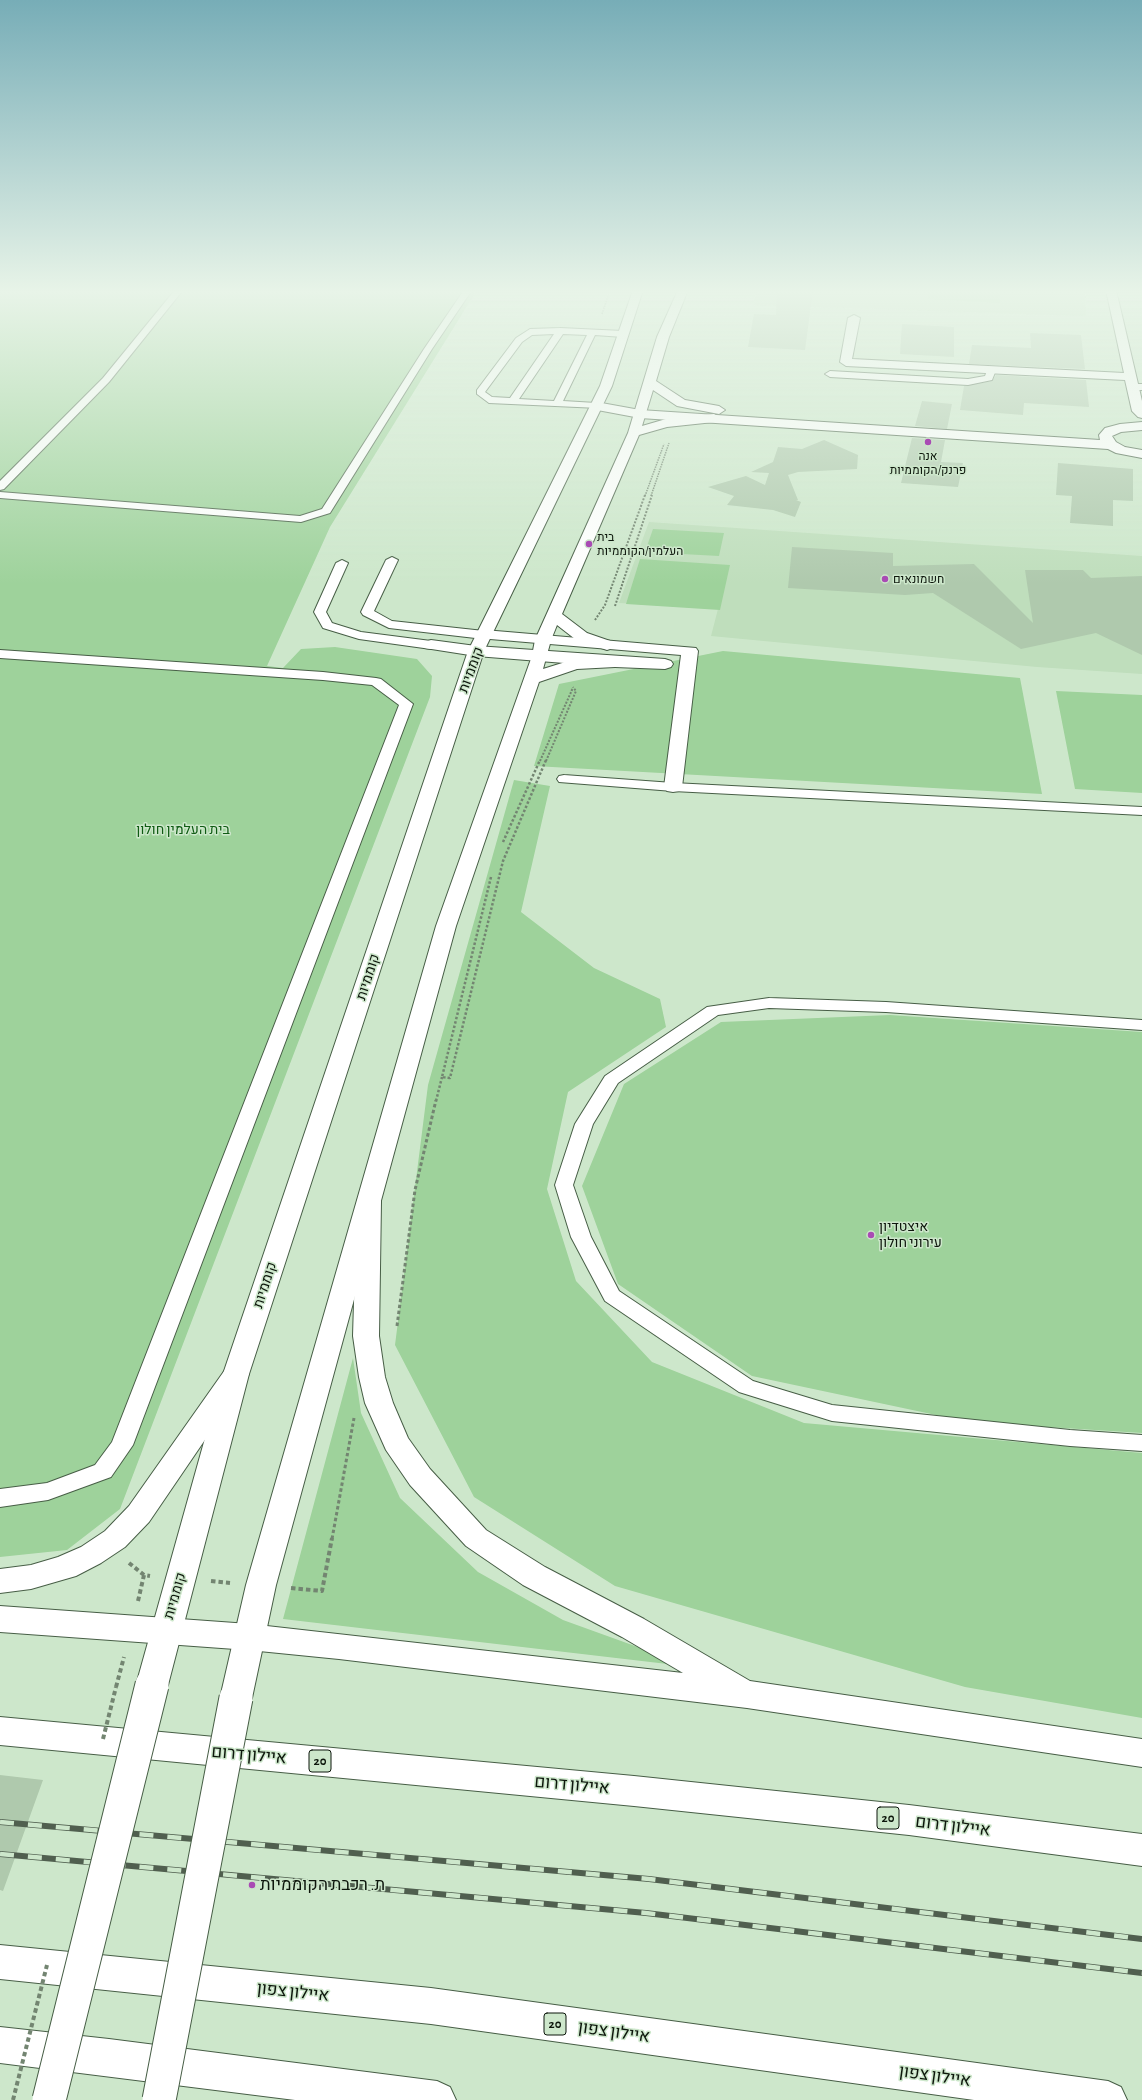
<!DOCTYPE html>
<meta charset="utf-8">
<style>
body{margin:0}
canvas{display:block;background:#cde7cb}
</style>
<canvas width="1142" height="2100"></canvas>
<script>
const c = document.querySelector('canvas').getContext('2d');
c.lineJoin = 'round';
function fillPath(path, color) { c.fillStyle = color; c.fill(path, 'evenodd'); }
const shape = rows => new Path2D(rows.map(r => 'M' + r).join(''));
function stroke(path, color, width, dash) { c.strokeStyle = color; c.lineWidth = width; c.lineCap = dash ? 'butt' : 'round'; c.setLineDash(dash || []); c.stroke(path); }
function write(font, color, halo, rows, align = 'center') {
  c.font = font + ' "Alegreya Sans",Heebo,sans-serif'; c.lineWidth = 3; c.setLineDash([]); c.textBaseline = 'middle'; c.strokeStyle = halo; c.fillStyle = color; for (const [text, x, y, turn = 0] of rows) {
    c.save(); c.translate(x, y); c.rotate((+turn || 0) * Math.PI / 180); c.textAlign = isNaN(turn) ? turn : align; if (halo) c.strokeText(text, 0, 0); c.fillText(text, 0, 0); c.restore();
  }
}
fillPath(shape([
 [756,290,1085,290,1086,316,754,305],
 [649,522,1142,556,1142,674,1037,667,711,636,718,609,619,603]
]), '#bfdebc');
fillPath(shape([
 [0,290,477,290,330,527,267,666,283,668,301,649,335,647,417,659,432,676,430,697,120,1509,67,1550,0,1557],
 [929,290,1000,290,1000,303,928,299],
 [653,529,724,533,719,556,645,552],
 [640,559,730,565,720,610,626,604],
 [723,651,1020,678,1042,794,534,766,559,684],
 [1056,691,1142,695,1142,793,1075,789],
 [514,780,550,786,521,912,594,968,660,999,666,1027,568,1092,547,1189,576,1281,652,1362,804,1423,1142,1453,1142,1718,965,1687,615,1586,474,1497,395,1345,428,1085],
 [890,1015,1142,1032,1142,1433,969,1422,752,1376,618,1284,582,1186,624,1084,721,1022],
 [353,1358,361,1413,400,1498,478,1572,563,1620,693,1667,283,1619]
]), '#9ed29b');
fillPath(shape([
 [777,290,813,290,805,350,748,347,754,314,776,315],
 [902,324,954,327,954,357,900,354],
 [1030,333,1081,335,1085,369,969,364,972,345,1031,348],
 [996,375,1086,380,1089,407,1024,403,1023,415,960,410,964,386,992,381],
 [922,401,952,404,947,429,915,426],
 [912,438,945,440,941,462,963,463,958,487,901,483],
 [824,440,858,455,857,469,798,472,788,475,798,500,796,500,801,502,795,517,773,510,727,505,734,496,708,487,746,476,765,485,769,473,751,472,773,462,778,447,802,449],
 [1058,463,1133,469,1133,501,1113,500,1113,526,1070,523,1072,496,1056,495],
 [792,547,893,553,893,566,974,564,1033,623,1025,570,1083,570,1091,578,1142,576,1142,655,1096,633,1021,649,933,593,905,595,788,588],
 [0,1775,43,1780,3,1891,0,1890]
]), '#afc9ad');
const service = shape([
 [175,290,183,290,109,382,4,489,0,490,0,481,103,378,175,290],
 [464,290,472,290,432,349,330,513,301,522,0,498,0,492,300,516,322,509,424,349,464,290],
 [560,328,623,331,627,334,623,337,595,335,563,401,596,403,599,404,599,408,489,403,477,394,477,390,516,338,530,329,560,328],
 [554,334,510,398,492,397,485,392,522,342,532,335,554,334],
 [563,334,587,335,554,401,519,399,563,334],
 [991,367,996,370,992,380,968,385,830,377,825,374,830,371,968,379,985,376,988,368,991,367],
 [1142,384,1142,390,1133,390,1128,387,1133,384,1142,384],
 [392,557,398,560,374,611,392,621,484,631,488,632,490,635,488,638,484,639,389,628,363,615,361,612,386,560,392,557],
 [342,560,348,563,326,612,332,623,361,632,431,641,435,642,437,645,435,648,431,649,359,639,323,628,314,612,336,563,342,560],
 [0,650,323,672,376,678,381,679,413,704,133,1445,111,1477,48,1500,0,1507,0,1489,47,1483,95,1465,112,1442,399,705,372,685,323,680,0,658,0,650],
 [564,775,673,783,1142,807,1142,815,673,791,559,782,557,779,559,776,564,775],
 [769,998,886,1002,1142,1020,1142,1030,886,1012,769,1008,718,1015,618,1083,593,1124,573,1185,591,1237,619,1291,753,1381,832,1405,1070,1430,1142,1435,1142,1451,1070,1446,832,1421,739,1392,605,1301,571,1237,555,1185,575,1124,605,1076,707,1007,769,998]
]);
const minor = shape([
 [1106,290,1116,290,1142,401,1142,418,1138,417,1132,411,1125,380,846,366,840,362,848,318,854,315,860,318,852,359,1124,373,1106,290],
 [484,630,696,648,698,651,682,787,679,791,673,792,667,791,664,787,681,655,478,638,476,635,478,632,484,630],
 [431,640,476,646,665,659,671,661,673,664,671,667,665,669,615,667,476,656,425,648,423,645,425,642,431,640]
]);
const tertiary = shape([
 [596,402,640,410,1100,440,1099,435,1105,428,1120,424,1142,422,1142,430,1121,432,1112,436,1116,442,1125,447,1142,450,1142,458,1116,453,1108,449,640,418,592,409,590,406,592,403,596,402]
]);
const secondary = shape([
 [633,290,643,290,612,386,484,651,249,1374,168,1685,163,1695,152,1699,141,1695,136,1685,223,1374,468,651,600,386,633,290],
 [678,290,688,290,669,337,656,381,685,400,719,406,725,410,719,414,677,406,653,390,642,426,666,419,714,414,720,418,714,422,667,427,639,435,562,614,587,633,613,642,615,645,613,648,607,650,575,639,557,625,551,640,543,669,575,659,615,657,621,659,623,662,621,665,615,667,577,669,539,682,456,926,276,1585,252,1698,247,1708,236,1712,225,1708,220,1698,246,1585,436,926,532,656,535,640,628,433,657,337,678,290]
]);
const motorway = shape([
 [369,1193,378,1195,381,1201,379,1336,385,1377,393,1403,408,1438,430,1469,486,1530,545,1567,644,1619,750,1681,1142,1739,1142,1767,747,1708,339,1659,249,1650,0,1632,0,1606,249,1624,683,1673,622,1637,523,1585,466,1546,410,1485,386,1450,365,1403,359,1377,353,1336,357,1201,360,1195,369,1193],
 [236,1364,245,1367,249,1374,245,1381,149,1522,125,1547,101,1563,76,1576,31,1589,0,1593,0,1569,31,1565,58,1557,81,1547,105,1531,129,1506,227,1367,236,1364],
 [0,1717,634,1776,909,1805,1142,1834,1142,1866,909,1835,634,1806,0,1745,0,1717],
 [0,1945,431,1988,1108,2081,1121,2087,1127,2100,974,2100,431,2024,0,1979,0,1945],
 [0,2027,109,2039,437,2081,450,2087,456,2100,295,2100,0,2063,0,2027]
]);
stroke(service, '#475e46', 2);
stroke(minor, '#475e46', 2);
stroke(tertiary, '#475e46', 2);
stroke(secondary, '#475e46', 2);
stroke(motorway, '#475e46', 2);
stroke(shape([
 [602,314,610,290],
 [645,496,664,444],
 [651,496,669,443]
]), '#738571', 1.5, [1.5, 1]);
stroke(shape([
 [615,606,652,495],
 [595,620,605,605,645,495],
 [540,761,572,690,570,689],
 [546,761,576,691,573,687]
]), '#738571', 2, [2, 1.5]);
stroke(shape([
 [503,842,540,760],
 [491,877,442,1077,450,1078,503,861,546,760],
 [436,1101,442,1077]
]), '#738571', 2.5, [2.5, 2]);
stroke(shape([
 [397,1326,415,1190,436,1100],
 [332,1539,354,1418]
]), '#738571', 3, [3.5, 2.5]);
stroke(shape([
 [129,1563,144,1575],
 [211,1581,230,1583],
 [291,1588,322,1591,332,1538],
 [138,1601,144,1575,150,1576],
 [116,1687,124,1657]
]), '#738571', 4, [4.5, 3]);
fillPath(service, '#fff');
fillPath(minor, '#fff');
fillPath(tertiary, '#fff');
fillPath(secondary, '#fff');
fillPath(motorway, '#fff');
const rail = shape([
 [0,1822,649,1879,1142,1939],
 [0,1854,646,1913,1142,1973]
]);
stroke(rail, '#505f4f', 6);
stroke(rail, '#cde7cb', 4.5, [14]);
const secondaryBridge = shape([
 [49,2100,152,1685],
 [159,2100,236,1698]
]);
stroke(secondaryBridge, '#475e46', 35, []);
stroke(shape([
 [103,1739,116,1687],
 [13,2100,47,1965]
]), '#738571', 4, [4.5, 3]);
stroke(secondaryBridge, '#fff', 33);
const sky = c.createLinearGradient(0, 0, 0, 584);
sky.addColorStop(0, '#77adb7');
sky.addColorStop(0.5, '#e8f4e8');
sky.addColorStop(1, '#e8f4e800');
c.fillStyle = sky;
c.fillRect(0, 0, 1142, 584);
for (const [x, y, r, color] of [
 [928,442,4,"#a94bb4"],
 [589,544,4,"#a94bb4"],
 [885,579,4,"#a94bb4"],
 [871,1235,4,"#a94bb4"],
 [252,1885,4,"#a94bb4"]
]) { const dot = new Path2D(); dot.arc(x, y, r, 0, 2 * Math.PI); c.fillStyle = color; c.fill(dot); stroke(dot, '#cde7cb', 1.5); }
write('12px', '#0d160c', '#cde7cb', [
 ["אנה",928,456,"center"],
 ["פרנק/הקוממיות",928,470,"center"],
 ["בית",597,537],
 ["העלמין/הקוממיות",597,551],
 ["חשמונאים",893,579]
], 'left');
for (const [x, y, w] of [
 [320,1761,22],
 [888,1818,22],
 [555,2024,22]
]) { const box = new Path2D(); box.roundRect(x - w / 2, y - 11, w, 22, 3); c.fillStyle = '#cde7cb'; c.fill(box); stroke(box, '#0d160c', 1); }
write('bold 13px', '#0d160c', null, [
 ["20",320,1761],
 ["20",888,1818],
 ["20",555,2024]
]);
write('14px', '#0d160c', '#cde7cb', [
 ["קוממיות",471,670,-70],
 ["קוממיות",368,977,-72],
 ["קוממיות",265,1285,-72],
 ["קוממיות",175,1596,-74]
]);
write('14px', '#0f5b13', '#cde7cb', [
 ["בית העלמין חולון",183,830]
]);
write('14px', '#0d160c', '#cde7cb', [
 ["איצטדיון",879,1227],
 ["עירוני חולון",879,1243]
], 'left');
write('17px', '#0d160c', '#cde7cb', [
 ["איילון דרום",249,1755,5],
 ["איילון דרום",572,1785,5],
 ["איילון דרום",953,1826,7],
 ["איילון צפון",293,1992,6],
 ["איילון צפון",614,2032,8],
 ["איילון צפון",935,2076,8]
]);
write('17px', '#0d160c', '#cde7cb', [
 ["ת. רכבת הקוממיות",260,1885]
], 'left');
</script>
